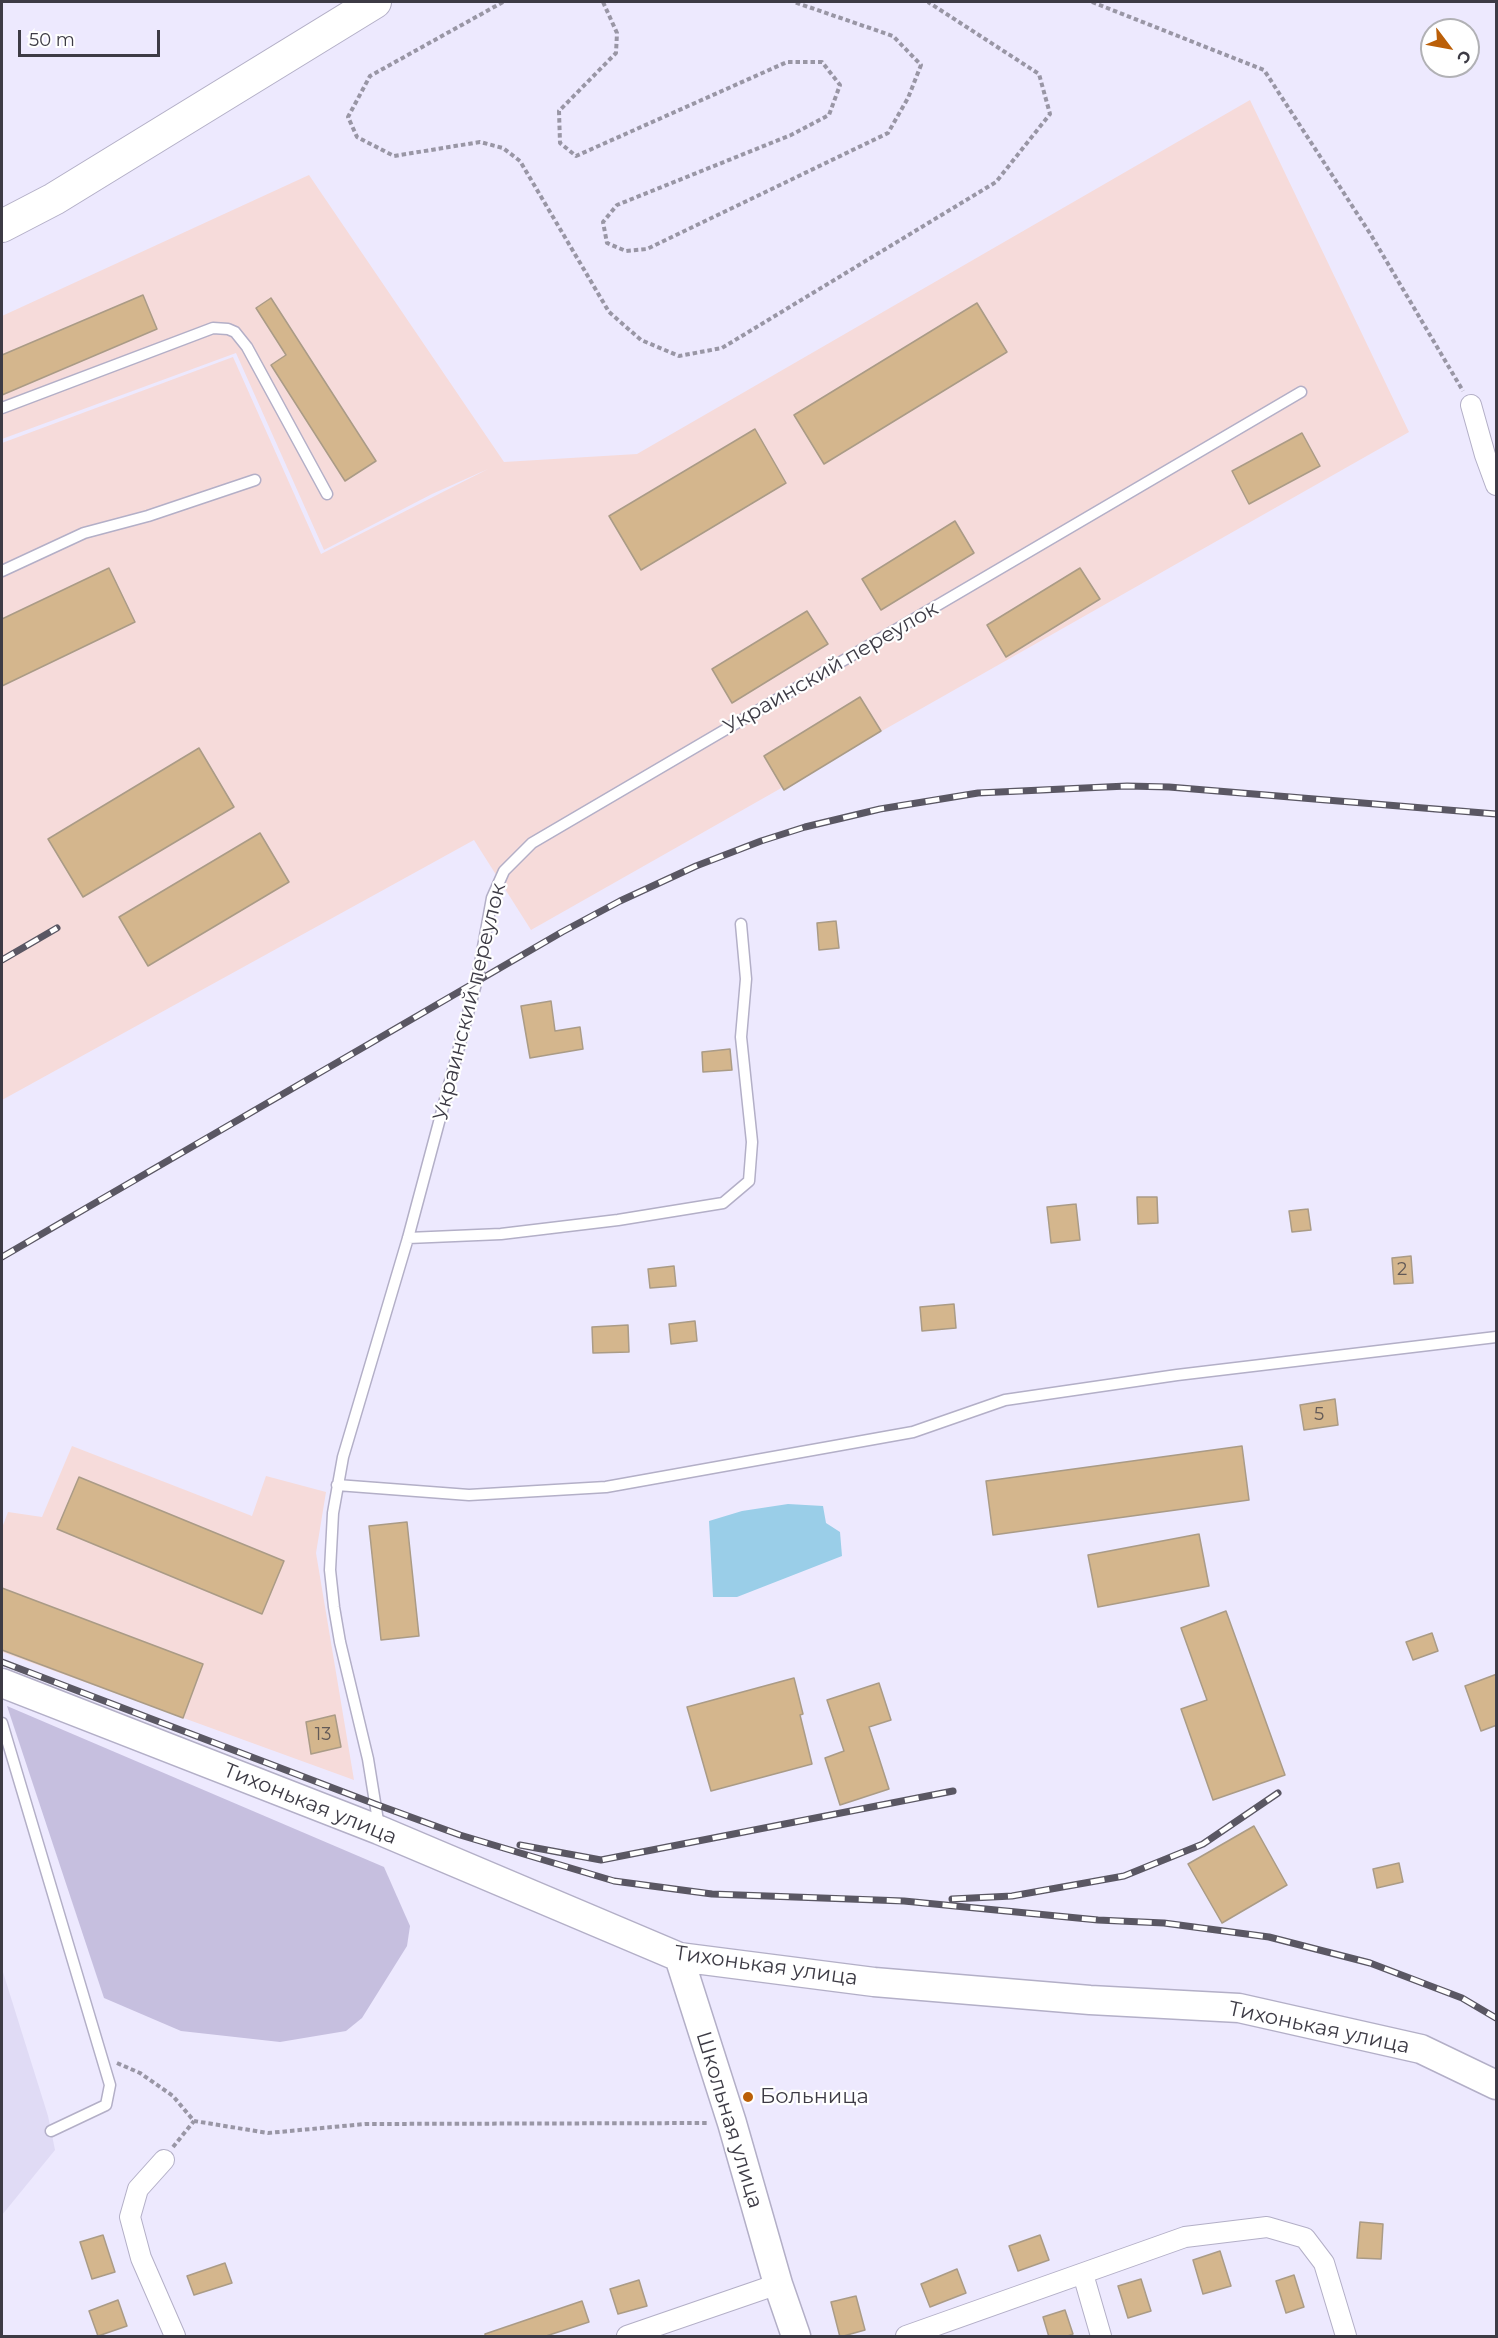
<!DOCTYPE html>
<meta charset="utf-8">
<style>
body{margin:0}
#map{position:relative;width:1498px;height:2338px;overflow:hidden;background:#ede9fe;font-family:Montserrat,sans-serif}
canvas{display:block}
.frame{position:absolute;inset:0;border:3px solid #3d3b45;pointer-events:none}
.north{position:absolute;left:1420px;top:18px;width:60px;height:60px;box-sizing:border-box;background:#fff;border:2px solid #b1b1b5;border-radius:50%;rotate:122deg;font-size:16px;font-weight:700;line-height:24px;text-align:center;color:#3d3b45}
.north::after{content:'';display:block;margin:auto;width:21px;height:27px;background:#bb5f08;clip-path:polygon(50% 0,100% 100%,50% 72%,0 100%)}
.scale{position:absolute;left:18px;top:30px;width:142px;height:27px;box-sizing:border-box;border:3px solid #3d3b45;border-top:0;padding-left:8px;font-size:18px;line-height:21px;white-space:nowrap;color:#3d3b45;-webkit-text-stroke:4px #fff;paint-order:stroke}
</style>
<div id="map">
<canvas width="1498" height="2338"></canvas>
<div class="frame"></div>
<div class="north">С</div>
<div class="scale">50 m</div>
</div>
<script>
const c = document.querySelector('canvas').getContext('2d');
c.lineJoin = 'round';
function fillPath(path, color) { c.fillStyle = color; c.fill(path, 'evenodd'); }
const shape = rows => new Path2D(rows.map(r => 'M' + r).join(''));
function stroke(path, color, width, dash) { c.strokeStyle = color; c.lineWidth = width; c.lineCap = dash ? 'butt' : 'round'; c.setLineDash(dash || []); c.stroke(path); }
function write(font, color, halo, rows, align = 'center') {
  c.font = font + ' Montserrat,sans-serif'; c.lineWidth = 4.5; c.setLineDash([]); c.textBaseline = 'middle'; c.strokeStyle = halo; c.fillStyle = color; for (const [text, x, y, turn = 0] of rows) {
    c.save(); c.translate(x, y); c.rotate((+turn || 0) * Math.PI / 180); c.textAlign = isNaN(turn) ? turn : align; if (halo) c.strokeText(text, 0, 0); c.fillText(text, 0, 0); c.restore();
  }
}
fillPath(shape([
 [2,1969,48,2116,55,2150,2,2215]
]), '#e0dbf5');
fillPath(shape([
 [1250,100,1409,432,531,930,474,840,2,1100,2,443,233,357,321,554,488,469,432,494,324,550,236,353,2,439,2,316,309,175,504,462,637,454],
 [72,1446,252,1516,266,1476,326,1492,316,1553,354,1780,2,1652,2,1528,8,1512,42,1517]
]), '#f6dbda');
fillPath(shape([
 [7,1706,384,1867,410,1926,407,1946,362,2018,346,2031,280,2042,181,2031,104,1998]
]), '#c6bfdf');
fillPath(shape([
 [788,1504,823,1506,826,1523,840,1532,842,1556,737,1597,713,1597,709,1521,742,1511]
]), '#9acee8');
const building = shape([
 [143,295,157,329,2,395,2,355,143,295],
 [271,298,376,461,345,481,271,365,286,355,256,308,271,298],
 [977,303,1007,352,824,464,794,415,977,303],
 [755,429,786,483,641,570,609,516,755,429],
 [1302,433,1320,466,1249,504,1232,471,1302,433],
 [955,521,974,553,881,610,862,579,955,521],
 [109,568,135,622,2,686,2,619,109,568],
 [1080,568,1100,599,1006,657,987,625,1080,568],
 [807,611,828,644,732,703,712,669,807,611],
 [860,697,881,731,784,790,764,756,860,697],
 [199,748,234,807,83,897,48,839,199,748],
 [260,833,289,882,148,966,119,917,260,833],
 [836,921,839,948,819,950,817,923,836,921],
 [551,1001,555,1031,580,1027,583,1049,530,1058,521,1006,551,1001],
 [730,1049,732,1070,703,1072,702,1052,730,1049],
 [1137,1197,1157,1197,1158,1223,1138,1224,1137,1197],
 [1076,1204,1080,1240,1051,1243,1047,1207,1076,1204],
 [1308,1209,1311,1230,1292,1232,1289,1211,1308,1209],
 [1411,1256,1413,1283,1394,1284,1392,1258,1411,1256],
 [674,1266,676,1286,650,1288,648,1269,674,1266],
 [954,1304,956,1328,922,1331,920,1307,954,1304],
 [695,1321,697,1341,671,1344,669,1324,695,1321],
 [628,1325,629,1352,593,1353,592,1327,628,1325],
 [1335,1399,1338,1425,1304,1430,1300,1405,1335,1399],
 [1242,1446,1249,1500,993,1535,986,1481,1242,1446],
 [79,1477,284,1561,262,1614,57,1529,79,1477],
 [407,1522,419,1636,381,1640,369,1526,407,1522],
 [1199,1534,1209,1586,1098,1607,1088,1555,1199,1534],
 [2,1588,203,1664,183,1718,2,1650,2,1588],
 [1226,1611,1285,1775,1213,1800,1181,1709,1207,1700,1181,1628,1226,1611],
 [1432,1633,1438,1651,1413,1660,1406,1642,1432,1633],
 [1497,1674,1497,1725,1481,1731,1465,1686,1497,1674],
 [794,1678,803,1714,800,1715,812,1764,711,1791,687,1707,794,1678],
 [879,1683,891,1720,869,1727,889,1789,840,1805,825,1758,844,1751,827,1700,879,1683],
 [335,1715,341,1747,311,1754,306,1722,335,1715],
 [1254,1826,1287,1885,1222,1923,1188,1864,1254,1826],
 [1399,1863,1403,1882,1377,1888,1373,1869,1399,1863],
 [1360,2222,1383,2224,1381,2259,1357,2258,1360,2222],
 [103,2235,115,2272,92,2279,80,2242,103,2235],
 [1040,2235,1049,2260,1018,2271,1009,2246,1040,2235],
 [1220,2251,1231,2286,1203,2294,1193,2260,1220,2251],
 [225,2263,232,2283,194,2295,187,2276,225,2263],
 [957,2269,966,2293,930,2307,921,2284,957,2269],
 [1294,2275,1304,2307,1286,2313,1276,2281,1294,2275],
 [1141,2279,1151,2311,1128,2318,1118,2286,1141,2279],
 [639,2280,647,2306,618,2314,610,2289,639,2280],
 [856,2296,865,2330,840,2337,831,2302,856,2296],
 [118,2300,127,2326,98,2336,89,2311,118,2300],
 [582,2301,589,2322,543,2337,485,2337,485,2334,582,2301],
 [1065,2310,1073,2334,1065,2337,1049,2337,1043,2317,1065,2310]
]);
fillPath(building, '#d4b68d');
stroke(building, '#aa9b86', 1.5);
const lane = shape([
 [2,408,213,328,228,329,235,332,247,347,327,494],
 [2,571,84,533,148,516,255,480],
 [408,1238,501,1234,618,1220,723,1203,749,1181,752,1142,741,1037,746,979,741,924],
 [337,1485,469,1495,606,1487,913,1432,1005,1400,1177,1375,1496,1337],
 [2,1723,110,2085,106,2105,51,2131],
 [379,1827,368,1759,340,1642,334,1607,330,1570,333,1513,343,1457,408,1238,477,980,492,898,504,871,532,843,1301,392]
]);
const street = shape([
 [1471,405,1485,455,1496,485],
 [164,2160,138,2189,130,2217,141,2258,175,2336],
 [1083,2274,1101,2336],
 [627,2336,778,2284],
 [906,2336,1185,2237,1267,2227,1305,2238,1324,2263,1346,2336]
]);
const secondary = shape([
 [2,1683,379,1830,679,1957,874,1982,1090,2000,1239,2008,1421,2049,1496,2085],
 [679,1957,732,2123,778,2284,796,2336]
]);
const primary = shape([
 [2,226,54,199,375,2]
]);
stroke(lane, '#b3afc7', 13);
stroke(street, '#b3afc7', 22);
stroke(secondary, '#b3afc7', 31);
stroke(primary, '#b3afc7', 34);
stroke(shape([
 [503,2,370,76,348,117,357,137,394,156,480,142,503,148,520,161,609,312,641,340,679,356,722,348,996,182,1050,114,1039,74,928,2],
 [603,2,617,33,616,53,559,111,560,143,576,156,787,62,822,62,840,85,829,115,791,135,617,205,603,222,607,243,626,251,647,249,888,133,908,98,921,65,893,36,794,2],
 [1092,2,1264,70,1371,235,1463,391],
 [117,2063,140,2073,173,2096,194,2121,268,2133,365,2124,708,2123],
 [173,2147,194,2121]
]), '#9996a5', 4, [4.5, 3]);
stroke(lane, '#fff', 10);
stroke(street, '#fff', 20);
stroke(secondary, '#fff', 28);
stroke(primary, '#fff', 32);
const rail = shape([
 [2,960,57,928],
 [2,1257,562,932,620,901,696,866,761,841,805,827,880,809,978,793,1127,786,1169,787,1496,814],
 [2,1662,375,1804,460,1835,614,1881,712,1894,904,1901,1098,1920,1164,1923,1269,1937,1370,1963,1462,1998,1496,2018],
 [520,1845,601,1860,953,1791],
 [952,1899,1012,1896,1124,1876,1203,1844,1278,1793]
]);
stroke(rail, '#5a5763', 7);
stroke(rail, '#fff', 4.5, [14]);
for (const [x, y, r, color] of [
 [748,2097,6,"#bb5f08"]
]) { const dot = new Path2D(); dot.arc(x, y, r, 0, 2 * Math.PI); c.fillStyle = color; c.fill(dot); stroke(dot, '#fff', 2); }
write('18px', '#635a57', null, [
 ["2",1402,1270],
 ["5",1319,1415],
 ["13",323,1735]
]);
write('21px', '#3d3b45', '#fff', [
 ["Украинский переулок",831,668,-30],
 ["Украинский переулок",470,1002,-76],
 ["Тихонькая улица",310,1804,22],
 ["Тихонькая улица",766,1966,8],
 ["Тихонькая улица",1319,2028,12],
 ["Школьная улица",729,2120,73]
]);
write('21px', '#3d3b45', '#fff', [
 ["Больница",760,2097]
], 'left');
</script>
